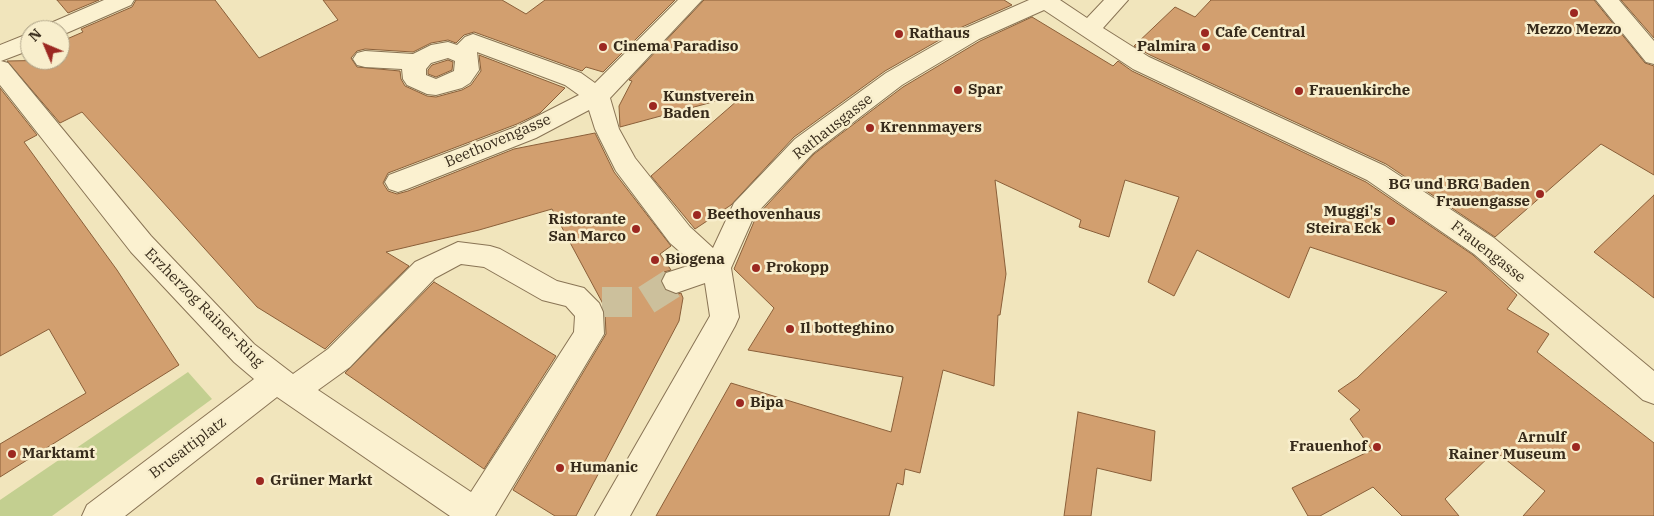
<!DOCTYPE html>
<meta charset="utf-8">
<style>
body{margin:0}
#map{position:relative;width:1654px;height:516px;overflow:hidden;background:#f1e5bc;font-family:"IBM Plex Serif",serif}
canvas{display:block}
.north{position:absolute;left:20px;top:20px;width:50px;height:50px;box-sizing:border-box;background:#f8eecc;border:1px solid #aba085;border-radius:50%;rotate:315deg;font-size:14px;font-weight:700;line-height:20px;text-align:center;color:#372b1b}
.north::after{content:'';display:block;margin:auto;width:18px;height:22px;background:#9c2821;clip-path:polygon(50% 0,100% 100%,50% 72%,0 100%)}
</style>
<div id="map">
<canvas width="1654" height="516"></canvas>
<div class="north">N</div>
</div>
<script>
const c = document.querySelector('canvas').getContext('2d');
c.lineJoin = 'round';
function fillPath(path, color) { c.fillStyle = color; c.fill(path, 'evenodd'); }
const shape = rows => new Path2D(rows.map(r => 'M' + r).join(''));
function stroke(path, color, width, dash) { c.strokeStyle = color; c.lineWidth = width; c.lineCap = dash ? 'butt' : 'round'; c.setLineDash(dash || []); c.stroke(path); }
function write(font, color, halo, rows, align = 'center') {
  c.font = font + ' "IBM Plex Serif",serif'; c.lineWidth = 5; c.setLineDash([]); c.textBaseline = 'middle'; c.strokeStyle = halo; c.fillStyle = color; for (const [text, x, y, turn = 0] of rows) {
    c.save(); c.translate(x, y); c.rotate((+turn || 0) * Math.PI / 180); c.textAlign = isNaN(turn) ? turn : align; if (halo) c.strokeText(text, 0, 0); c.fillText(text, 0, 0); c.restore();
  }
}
fillPath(shape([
 [188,372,212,399,52,516,0,516,0,500]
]), '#c3cf90');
const building = shape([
 [57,0,99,0,68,13,57,0],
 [136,0,215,0,259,58,338,20,323,0,502,0,526,14,545,0,675,0,603,72,586,67,582,71,474,32,464,35,456,43,448,40,431,43,413,52,365,49,357,51,351,58,357,67,400,71,401,79,405,86,427,96,436,97,462,90,471,85,481,71,479,55,565,88,540,113,517,124,388,173,383,183,388,191,397,194,408,191,514,149,595,133,614,172,671,246,660,254,671,270,664,272,660,282,665,291,675,295,681,293,683,298,679,321,576,516,555,516,513,490,606,334,605,312,602,302,552,209,479,230,386,252,409,266,325,349,257,307,82,112,60,123,7,61,60,60,60,42,83,32,81,29,132,7,136,0],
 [704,0,1004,0,1012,5,962,27,885,71,794,137,731,205,695,229,651,176,746,93,620,127,619,106,632,81,629,80,704,0],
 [1211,0,1594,0,1645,63,1654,66,1654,175,1601,144,1495,237,1386,164,1150,55,1134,46,1175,7,1195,17,1211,0],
 [1621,0,1654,0,1654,38,1621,0],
 [1032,17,1113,66,1118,61,1132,71,1366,182,1473,255,1517,295,1507,309,1549,334,1537,352,1654,443,1654,516,1523,516,1545,491,1495,451,1445,499,1459,516,1402,516,1373,487,1320,516,1308,516,1292,488,1372,450,1350,419,1360,410,1338,391,1357,378,1447,292,1310,247,1289,298,1197,250,1174,296,1148,282,1179,197,1125,180,1109,237,1079,227,1081,220,995,180,1006,274,1000,315,998,315,994,386,943,370,920,473,905,469,903,485,897,483,889,516,656,516,731,383,891,432,903,377,748,350,774,308,734,269,756,217,814,154,903,87,980,41,1032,17],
 [448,60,453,62,452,70,436,77,428,74,428,70,432,65,448,60],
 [0,88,37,135,24,142,117,270,179,365,0,477,0,444,86,393,49,329,0,356,0,88],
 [1654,195,1654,298,1594,252,1654,195],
 [434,282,556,356,484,469,345,373,434,282],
 [1078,412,1155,431,1151,481,1097,468,1091,516,1064,516,1078,412]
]);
fillPath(building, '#d29f6f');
stroke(building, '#8a5f39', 1);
stroke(shape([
 [602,302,643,302,676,281]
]), '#ccc09c', 30, [30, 15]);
const minor = shape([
 [104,0,134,0,131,5,62,35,60,36,60,30,43,30,46,25,104,0],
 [678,0,702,0,610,98,619,129,635,158,690,227,713,248,734,203,795,139,886,73,963,29,1029,0,1060,0,1087,18,1104,0,1128,0,1103,28,1149,57,1385,166,1494,238,1654,371,1654,404,1643,400,1474,254,1367,180,1133,69,1044,10,979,39,902,85,813,153,754,216,731,268,739,317,735,326,630,516,595,516,710,316,705,283,676,293,666,289,662,281,666,273,694,264,670,243,616,171,595,129,589,110,536,138,407,189,398,192,389,189,385,182,389,175,518,126,579,95,565,85,477,52,479,70,470,83,462,88,436,95,427,94,407,85,403,79,402,69,365,67,357,65,353,59,357,53,365,51,413,54,431,45,448,42,457,45,465,37,473,34,581,73,595,83,678,0],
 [448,58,455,61,454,71,436,79,426,75,426,69,431,63,448,58],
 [1596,0,1619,0,1654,41,1654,64,1646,62,1596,0],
 [30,33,30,50,1,61,8,63,151,236,254,344,293,374,328,349,415,262,458,242,490,246,500,249,557,281,584,288,599,303,603,312,604,334,495,516,450,516,277,397,125,516,82,516,87,505,254,379,234,362,131,252,0,85,0,45,30,33],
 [461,264,484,267,542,300,566,306,575,316,574,332,471,492,318,390,350,367,435,278,461,264]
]);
stroke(minor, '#897455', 2);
fillPath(minor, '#fbf1d0');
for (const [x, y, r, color] of [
 [1574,13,5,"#9c2821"],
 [1205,33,5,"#9c2821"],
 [899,34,5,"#9c2821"],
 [603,47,5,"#9c2821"],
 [1206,47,5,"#9c2821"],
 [958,90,5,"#9c2821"],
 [1299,91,5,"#9c2821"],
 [653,106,5,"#9c2821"],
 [870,128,5,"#9c2821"],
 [1540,194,5,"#9c2821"],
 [697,215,5,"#9c2821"],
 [1391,221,5,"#9c2821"],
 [636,229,5,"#9c2821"],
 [655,260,5,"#9c2821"],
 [756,268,5,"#9c2821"],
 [790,329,5,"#9c2821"],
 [740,403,5,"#9c2821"],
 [1377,447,5,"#9c2821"],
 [1576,447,5,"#9c2821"],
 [12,454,5,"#9c2821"],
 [560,468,5,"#9c2821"],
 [260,481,5,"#9c2821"]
]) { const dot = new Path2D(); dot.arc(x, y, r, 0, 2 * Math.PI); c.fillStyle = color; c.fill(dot); stroke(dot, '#f8eecc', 2); }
write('bold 15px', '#372b1b', '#f8eecc', [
 ["Mezzo Mezzo",1574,30,"center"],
 ["Cafe Central",1215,33],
 ["Rathaus",909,34],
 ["Cinema Paradiso",613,47],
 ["Palmira",1196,47,"right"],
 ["Spar",968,90],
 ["Frauenkirche",1309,91],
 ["Kunstverein",663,97],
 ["Baden",663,114],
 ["Krennmayers",880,128],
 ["BG und BRG Baden",1530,185,"right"],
 ["Frauengasse",1530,202,"right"],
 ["Muggi's",1381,212,"right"],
 ["Steira Eck",1381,229,"right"],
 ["Beethovenhaus",707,215],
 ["Ristorante",626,220,"right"],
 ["San Marco",626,237,"right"],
 ["Biogena",665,260],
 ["Prokopp",766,268],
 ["Il botteghino",800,329],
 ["Bipa",750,403],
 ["Arnulf",1566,438,"right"],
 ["Rainer Museum",1566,455,"right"],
 ["Frauenhof",1367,447,"right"],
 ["Marktamt",22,454],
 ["Humanic",570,468],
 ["Grüner Markt",270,481]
], 'left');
write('15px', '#372b1b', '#f8eecc', [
 ["Rathausgasse",833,127,-38],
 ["Beethovengasse",498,141,-23],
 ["Frauengasse",1488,252,38],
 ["Erzherzog Rainer-Ring",204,308,45],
 ["Brusattiplatz",188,448,-37]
]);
</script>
